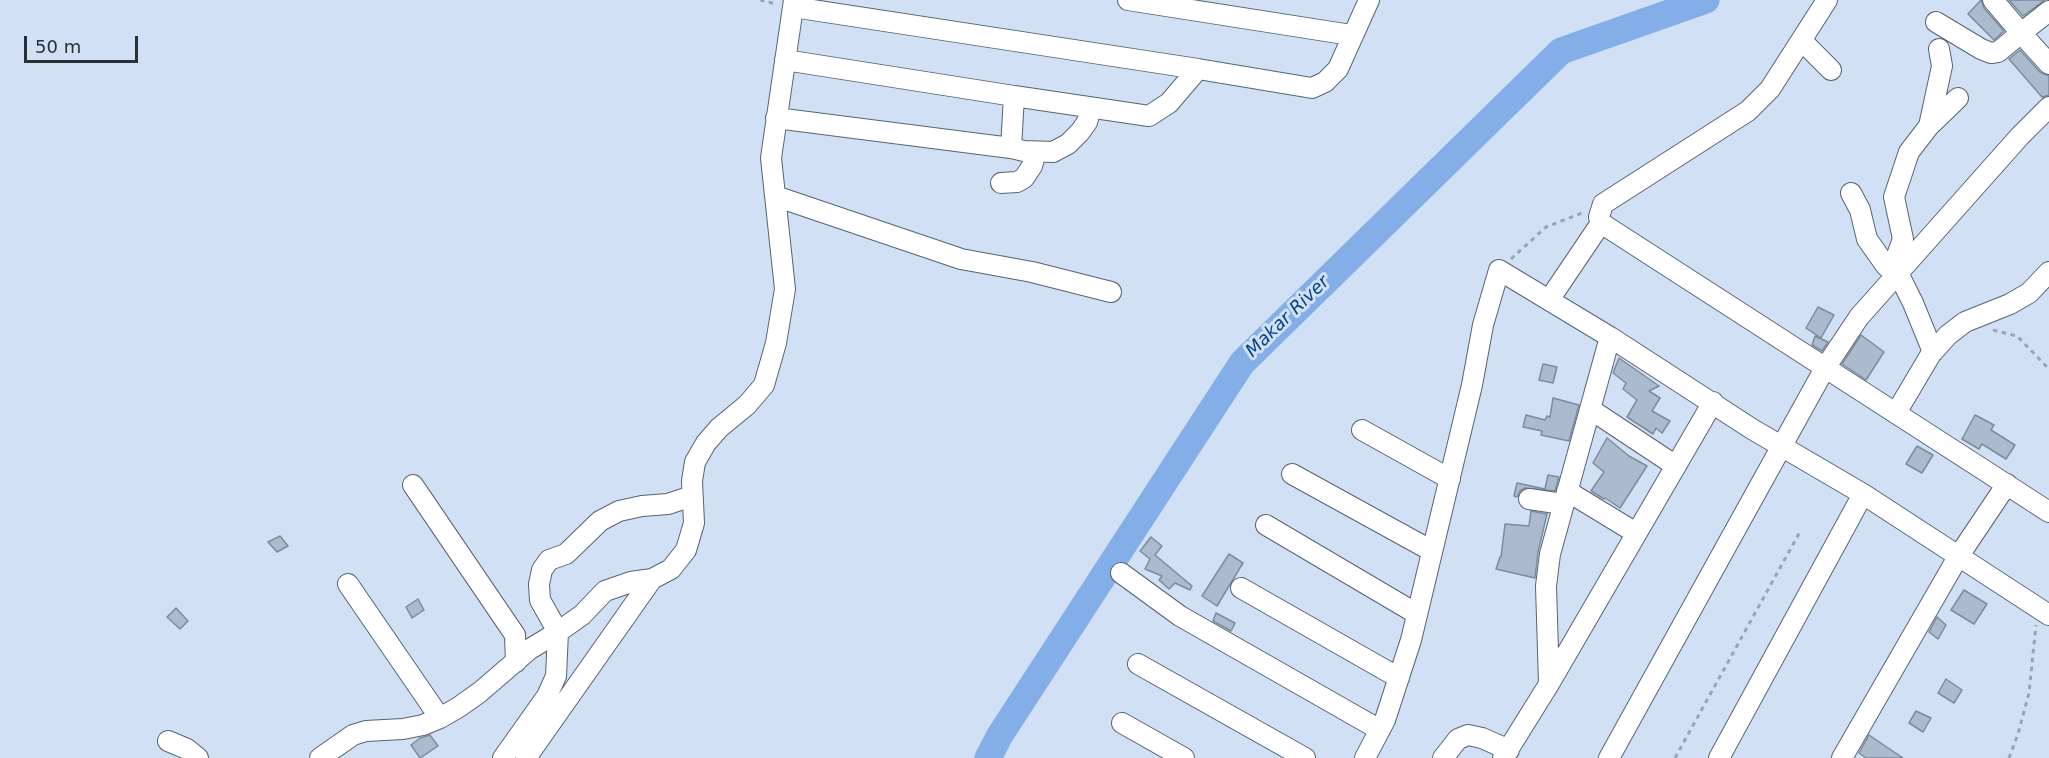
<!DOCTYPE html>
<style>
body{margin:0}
#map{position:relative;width:2049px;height:758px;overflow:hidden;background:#d1e0f4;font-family:"DejaVu Sans",sans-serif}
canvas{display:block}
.scale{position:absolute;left:24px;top:36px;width:114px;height:27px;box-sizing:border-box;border:3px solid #2a3037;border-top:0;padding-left:8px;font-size:18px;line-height:21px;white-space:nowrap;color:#2a3037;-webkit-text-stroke:4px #d1e0f4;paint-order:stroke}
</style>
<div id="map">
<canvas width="2049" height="758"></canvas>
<div class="scale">50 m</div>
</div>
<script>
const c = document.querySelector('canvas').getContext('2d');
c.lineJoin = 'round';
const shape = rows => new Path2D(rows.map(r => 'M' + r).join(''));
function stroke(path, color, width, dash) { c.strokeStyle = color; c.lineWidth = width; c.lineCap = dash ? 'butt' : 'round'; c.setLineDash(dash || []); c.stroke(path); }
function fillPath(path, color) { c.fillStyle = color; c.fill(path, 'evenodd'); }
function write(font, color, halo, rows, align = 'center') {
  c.font = font + ' "DejaVu Sans",sans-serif'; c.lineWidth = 6; c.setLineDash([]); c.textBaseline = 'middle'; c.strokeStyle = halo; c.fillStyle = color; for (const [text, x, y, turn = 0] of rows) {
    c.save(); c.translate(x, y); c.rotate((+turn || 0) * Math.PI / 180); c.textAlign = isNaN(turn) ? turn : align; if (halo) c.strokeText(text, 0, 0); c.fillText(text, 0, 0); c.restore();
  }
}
stroke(shape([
 [988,758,1000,735,1242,363,1561,51,1706,0]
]), '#83aee7', 27);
const building = shape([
 [1981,0,1984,8,2004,31,1994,40,1968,14,1981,0],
 [2009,0,2045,0,2023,16,2009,0],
 [2020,50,2040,72,2049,76,2049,95,2042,97,2009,59,2020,50],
 [1818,307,1834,315,1821,338,1806,328,1818,307],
 [1861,335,1884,352,1866,380,1842,364,1861,335],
 [1815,336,1828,342,1822,351,1812,345,1815,336],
 [1619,358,1659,386,1649,391,1660,398,1652,411,1670,421,1662,433,1656,428,1653,434,1627,417,1637,400,1623,389,1626,383,1613,373,1619,358],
 [1543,364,1557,367,1553,383,1539,380,1543,364],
 [1553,398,1579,405,1569,441,1541,435,1542,431,1523,427,1526,415,1545,420,1547,416,1550,417,1553,398],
 [1975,415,1994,425,1991,430,2015,445,2006,459,1982,444,1979,449,1962,439,1975,415],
 [1607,438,1629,456,1647,466,1620,508,1605,498,1604,499,1591,491,1604,472,1593,463,1607,438],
 [1917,446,1933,455,1922,473,1906,464,1917,446],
 [1548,475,1559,477,1555,491,1525,488,1520,491,1517,497,1514,496,1517,483,1545,489,1548,475],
 [1531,511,1547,514,1538,552,1535,578,1496,569,1500,557,1501,557,1505,524,1529,526,1531,511],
 [280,536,288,546,277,552,268,542,280,536],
 [1151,537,1162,546,1155,555,1192,586,1190,590,1175,583,1169,589,1159,580,1162,576,1145,569,1150,559,1140,551,1151,537],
 [1229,554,1243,563,1217,606,1202,596,1229,554],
 [1964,590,1987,604,1974,624,1951,610,1964,590],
 [418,599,424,610,412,618,406,607,418,599],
 [176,608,188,621,180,629,167,617,176,608],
 [1216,613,1235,623,1231,631,1213,621,1216,613],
 [1937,617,1946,625,1938,639,1929,632,1937,617],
 [1946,679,1962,690,1954,703,1938,693,1946,679],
 [1916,711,1931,718,1923,732,1909,723,1916,711],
 [430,735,438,746,420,758,411,745,420,738,430,735],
 [1869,735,1903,758,1866,758,1859,753,1869,735]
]);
fillPath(building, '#acbace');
stroke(building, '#7d8b9e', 1.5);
const minor = shape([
 [1128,0,1351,35],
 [1827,0,1770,89,1748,111,1603,204,1599,217,1601,223,2049,512],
 [793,7,1198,69],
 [2049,11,2021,33,2049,64],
 [1936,22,1981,49,1991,53,1998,52,2021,33,1993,0],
 [1802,41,1831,70],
 [785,60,1014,96],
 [776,118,1011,148,1014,96,1149,116,1169,103,1198,69,1312,88,1325,82,1338,69,1369,0],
 [1929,126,1942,66,1939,49],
 [1011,148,1024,151,1053,152,1068,144,1080,132,1087,122,1091,109],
 [1001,183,1017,182,1024,178,1032,166,1036,152],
 [1851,193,1860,210,1867,239,1886,266,1898,273,1913,303,1933,352],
 [775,196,961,259,1032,272,1111,292],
 [1892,269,1903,239,1894,197,1909,152,1929,126,1958,98],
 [1549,300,1601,223],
 [1590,409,1676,466],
 [1896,413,1931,354,1948,335,1965,322,2010,304,2029,293,2049,272],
 [1362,430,1450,479],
 [1292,474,1432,551],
 [413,485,515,635,516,662],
 [1567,491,1636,533],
 [1529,499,1563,504],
 [1266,525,1417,614],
 [1121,573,1180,616,1380,730],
 [348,584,440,718],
 [1241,588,1399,678],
 [1138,664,1305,758],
 [1549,683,1546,586,1550,554,1610,337],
 [1122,723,1184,758],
 [168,741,187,749,198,758],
 [320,758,353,735,366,731,403,729,423,725,440,718,459,707,480,692,530,649,558,632,540,600,539,584,542,570,549,560,566,554,600,521,619,511,642,506,668,504,692,496],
 [503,758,547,696,556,676,558,632,582,615,605,591,631,582,652,579,671,569,686,550,694,523,692,481,695,462,706,443,719,428,747,405,764,385,776,343,785,289,771,158,794,0],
 [526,758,652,579],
 [1365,758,1385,720,1411,640,1472,385,1483,325,1499,270,1610,337,1752,429,1863,494,2049,615],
 [1443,758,1458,739,1468,735,1482,738,1509,750],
 [1503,758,1549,684,1713,402],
 [1609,758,1825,368,1859,317,2020,136,2049,107],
 [1719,758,1863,494],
 [1842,758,1958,557,2007,484]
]);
stroke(minor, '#576475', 22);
stroke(shape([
 [760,0,776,4],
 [1511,259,1546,227,1582,213],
 [1993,330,2017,336,2049,369],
 [1675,758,1801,530],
 [2009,758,2018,734,2029,693,2036,625]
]), '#99a5b5', 3, [4.5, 4.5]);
stroke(minor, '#fff', 20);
write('italic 18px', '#074386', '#d1e0f4', [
 ["Makar River",1288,317,-44]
]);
</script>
